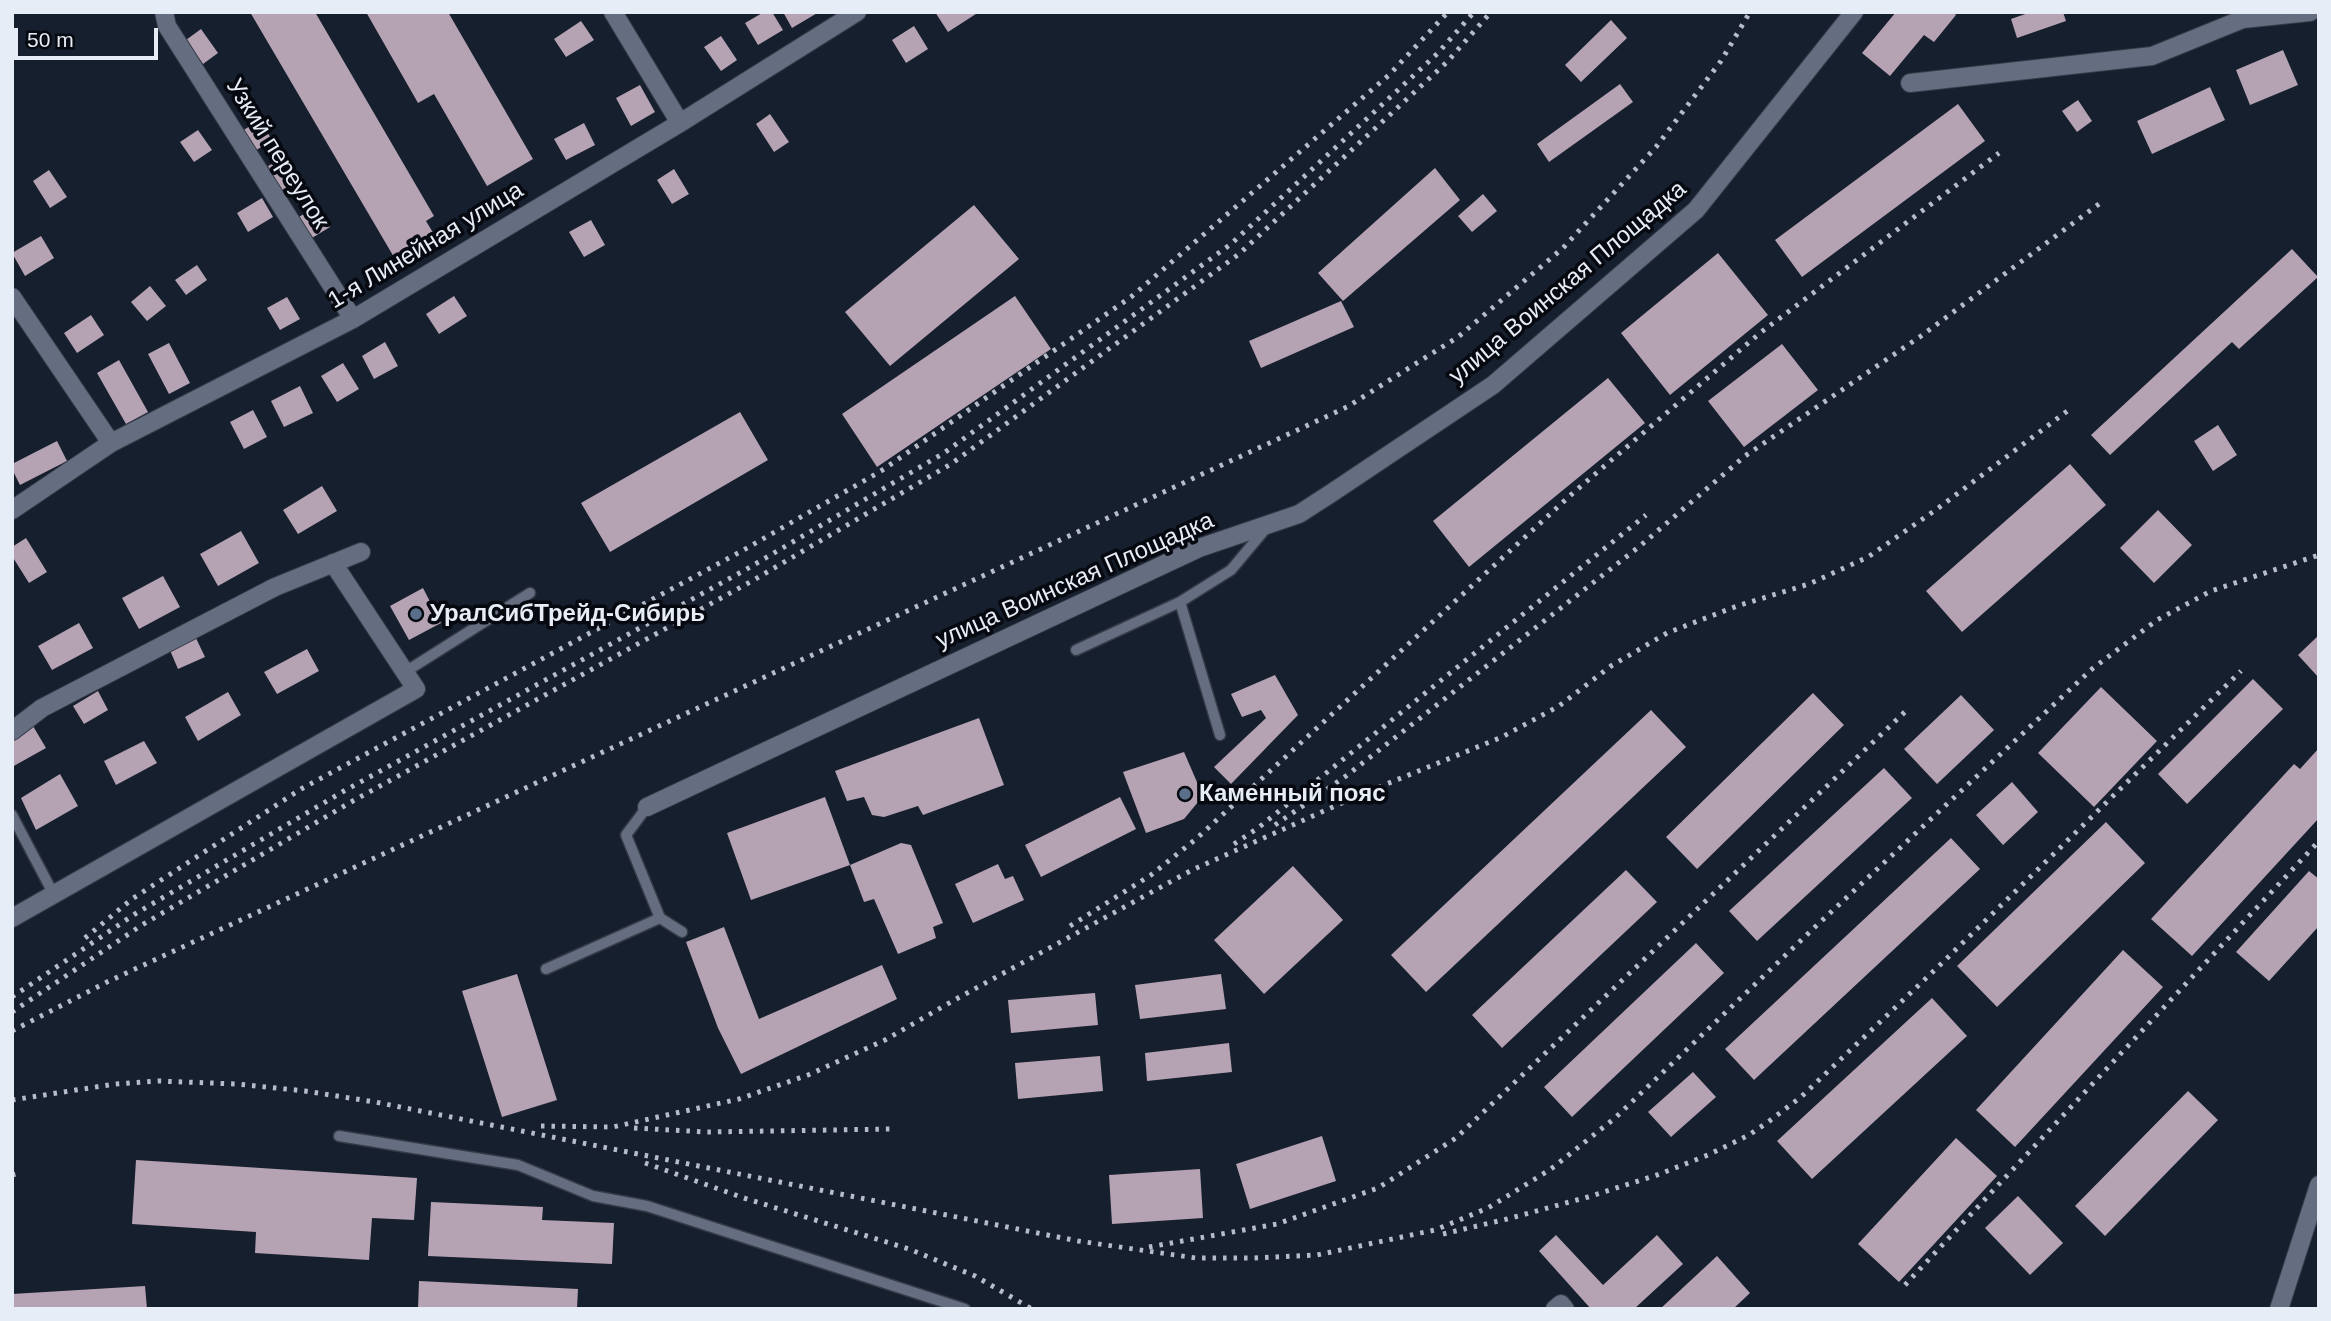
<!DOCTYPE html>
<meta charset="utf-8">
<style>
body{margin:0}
#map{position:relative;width:2331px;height:1321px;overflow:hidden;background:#161f2e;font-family:Arial,sans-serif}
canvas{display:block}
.frame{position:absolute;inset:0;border:14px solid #e7edf7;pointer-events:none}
.scale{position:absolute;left:14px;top:28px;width:144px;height:32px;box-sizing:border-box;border:4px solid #e7edf7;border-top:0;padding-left:9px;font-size:21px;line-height:24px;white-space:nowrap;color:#e7edf7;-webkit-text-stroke:5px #06090f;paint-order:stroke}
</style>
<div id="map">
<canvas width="2331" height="1321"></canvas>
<div class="frame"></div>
<div class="scale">50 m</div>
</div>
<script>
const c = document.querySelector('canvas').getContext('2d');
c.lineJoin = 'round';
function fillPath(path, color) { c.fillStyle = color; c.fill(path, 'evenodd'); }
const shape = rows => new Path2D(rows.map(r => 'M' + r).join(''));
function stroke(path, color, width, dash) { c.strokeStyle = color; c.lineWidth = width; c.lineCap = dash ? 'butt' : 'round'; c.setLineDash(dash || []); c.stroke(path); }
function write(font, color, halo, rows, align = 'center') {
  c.font = font + ' Arial,sans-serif'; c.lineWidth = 7; c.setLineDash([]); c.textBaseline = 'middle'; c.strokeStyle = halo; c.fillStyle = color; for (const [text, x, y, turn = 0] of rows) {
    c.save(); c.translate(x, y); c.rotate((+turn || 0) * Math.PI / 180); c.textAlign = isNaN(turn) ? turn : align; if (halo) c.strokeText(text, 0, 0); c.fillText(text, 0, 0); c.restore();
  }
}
fillPath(shape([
 [250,12,315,12,434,216,426,221,438,241,398,264],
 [366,12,448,12,533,159,487,186,434,94,418,103],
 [764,12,772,12,783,30,758,45,745,23],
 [783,12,819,12,792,28],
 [935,12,979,12,948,32],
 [1896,12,1953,12,1956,15,1934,42,1924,35,1890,76,1862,53],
 [2031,12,2063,12,2066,21,2017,38,2011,19],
 [1611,20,1627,38,1581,82,1565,65],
 [581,21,594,40,566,57,554,39],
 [914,26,928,49,906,63,892,40],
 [201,29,218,53,203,64,186,40],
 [721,36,737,60,721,71,704,47],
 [2283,50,2298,85,2250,105,2236,70],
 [1620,84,1633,102,1549,162,1537,144],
 [640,85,655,112,631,126,616,98],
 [2210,87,2225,120,2152,154,2137,121],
 [2078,100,2092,121,2077,132,2062,111],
 [1958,104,1985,141,1802,277,1775,240],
 [770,114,789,142,774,152,756,124],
 [260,120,272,140,255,151,242,131],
 [584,123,595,145,566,160,554,139],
 [198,130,212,150,194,162,180,142],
 [286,157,299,182,280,191,268,166],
 [1435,168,1460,200,1343,301,1318,273],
 [674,169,689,194,672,204,657,180],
 [49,170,67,197,50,208,33,181],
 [1483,194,1497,211,1472,232,1458,216],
 [262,198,273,217,248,232,237,213],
 [974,205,1019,259,890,366,845,312],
 [316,206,330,227,312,238,299,217],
 [591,220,605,245,584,257,569,232],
 [41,236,54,258,25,276,12,253],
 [2292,249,2318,277,2239,349,2232,342,2110,455,2091,435],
 [1718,253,1768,315,1670,395,1621,333],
 [197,265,207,280,186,295,175,280],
 [150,286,166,306,147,321,131,302],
 [454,296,467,316,439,334,426,314],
 [1015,296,1051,349,877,467,842,414],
 [287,297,300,319,280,330,267,308],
 [1341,301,1354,327,1261,368,1249,341],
 [91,315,104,335,77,353,64,333],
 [385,342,398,366,374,379,362,356],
 [169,343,190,383,169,394,148,354],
 [1782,344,1818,390,1744,447,1708,401],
 [119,360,148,412,126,424,97,373],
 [343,363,359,389,337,402,321,376],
 [1608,378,1645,423,1469,567,1433,521],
 [300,386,313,413,284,427,271,401],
 [253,410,267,437,244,449,230,422],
 [740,412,768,460,610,552,581,503],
 [2218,425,2237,455,2213,471,2194,441],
 [57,441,67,461,20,485,12,469,12,464],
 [2070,464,2106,505,1962,632,1926,591],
 [322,486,337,511,298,534,283,510],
 [2158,510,2192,545,2154,583,2120,548],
 [241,531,259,563,218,586,200,554],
 [26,538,47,572,29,583,12,556,12,547],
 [163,576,180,607,139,629,122,598],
 [423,588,441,623,409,640,390,606],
 [79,623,93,648,52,670,38,646],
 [2319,635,2319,678,2298,655],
 [195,636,205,657,178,669,169,648],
 [307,649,319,671,277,694,264,672],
 [1275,675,1298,715,1231,784,1214,767,1266,718,1261,710,1242,717,1231,694],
 [2253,679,2283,709,2187,804,2158,774],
 [2101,687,2157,741,2094,807,2038,753],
 [98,691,108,710,84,724,73,706],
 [228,692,241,715,198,741,185,717],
 [1813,693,1844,725,1697,869,1666,837],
 [1961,695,1994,730,1937,784,1904,749],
 [1651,710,1686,747,1426,992,1391,955],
 [979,718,1004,785,923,815,918,806,884,817,872,815,864,797,847,801,835,771],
 [33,726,46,748,12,767,12,738],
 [144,741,157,763,116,785,104,761],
 [2319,748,2319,818,2192,956,2151,919,2294,764,2300,769],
 [1184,752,1203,796,1184,819,1146,833,1123,772],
 [1884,768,1912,798,1757,941,1729,911],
 [60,774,78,806,36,830,21,798],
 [2012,782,2038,812,2003,845,1976,815],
 [825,797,850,865,751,900,727,833],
 [1120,797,1136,829,1041,877,1025,845],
 [2106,822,2145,863,1997,1007,1957,966],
 [1951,838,1980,869,1754,1080,1725,1049],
 [901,843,911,845,943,923,933,927,936,938,898,954,874,899,864,902,850,865],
 [998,864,1005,879,1013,876,1024,900,973,923,955,884],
 [1293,866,1343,920,1264,994,1214,940],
 [1626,870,1657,902,1502,1048,1472,1015],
 [2309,871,2319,879,2319,926,2269,981,2236,952],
 [724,927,759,1019,882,965,897,999,741,1074,718,1028,686,942],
 [1696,943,1724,973,1572,1117,1544,1087],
 [2123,950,2163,987,2015,1147,1976,1110],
 [517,974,557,1100,502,1117,462,991],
 [1221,974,1226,1009,1140,1019,1135,985],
 [1095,993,1098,1025,1011,1033,1008,1000],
 [1932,998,1967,1036,1812,1179,1777,1141],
 [1229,1043,1232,1072,1147,1081,1145,1053],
 [1100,1056,1103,1091,1018,1099,1015,1063],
 [1693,1072,1716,1097,1671,1137,1648,1112],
 [2188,1091,2218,1120,2105,1236,2075,1206],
 [1322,1136,1336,1181,1250,1209,1236,1164],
 [1956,1138,1997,1176,1899,1282,1858,1244],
 [136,1160,417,1178,414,1220,372,1218,369,1260,255,1253,256,1232,132,1224],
 [1200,1169,1203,1218,1112,1224,1109,1175],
 [2018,1196,2063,1243,2030,1275,1985,1228],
 [431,1202,543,1207,542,1220,614,1223,612,1264,428,1256],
 [1556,1235,1603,1285,1657,1235,1683,1264,1634,1309,1591,1309,1539,1251],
 [1717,1256,1750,1293,1733,1309,1660,1309],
 [419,1281,578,1289,577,1309,418,1309],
 [145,1286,147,1309,12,1309,12,1294]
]), '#b5a2b2');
const lane = shape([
 [1180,602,1220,735],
 [1076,650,1180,602,1231,570,1267,527],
 [405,672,530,593],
 [647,807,626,835,660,918,682,932],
 [12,815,54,895],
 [546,969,660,918],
 [339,1136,518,1165,593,1196,647,1206,965,1309]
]);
const street = shape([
 [164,12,167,26,353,319],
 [613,12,680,123],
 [1910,83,2152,56,2243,19,2310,12],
 [12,297,111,443],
 [12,510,111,443,353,319,680,123,857,12],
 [12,731,42,708,275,587,361,552],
 [647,807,1199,548,1299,514,1330,494,1493,385,1696,210,1854,12],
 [12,918,416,689,333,563],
 [1555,1309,1561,1304,1565,1309]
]);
const secondary = shape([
 [2279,1309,2319,1185]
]);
stroke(lane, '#353a47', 13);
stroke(street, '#353a47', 20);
stroke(secondary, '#353a47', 20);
stroke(lane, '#646e80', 10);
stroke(street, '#646e80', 18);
stroke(secondary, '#646e80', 18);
stroke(shape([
 [1275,825,1346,776,1640,546,1745,456,1921,336,2103,201],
 [1234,844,1258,828,1646,515],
 [1070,926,1151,875,1196,839,1573,493,1760,333,1999,153],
 [85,938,132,899,301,789,740,552,881,471,1131,297,1389,75,1448,12],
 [12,997,135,914,344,791,745,570,944,453,1231,244,1438,53,1474,12],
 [12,1012,142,925,351,802,752,581,951,464,1239,254,1447,62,1491,12],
 [12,1031,107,982,1347,407,1458,337,1563,248,1656,147,1721,61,1750,12],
 [12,1100,115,1084,158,1081,237,1084,305,1091,375,1102,1078,1241,1196,1258,1252,1258,1317,1255,1435,1230,1488,1208,1551,1169,1615,1118,1815,927,2092,669,2157,620,2211,591,2319,555],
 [541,1126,613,1127,739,1099,808,1075,885,1040,958,998,1192,870,1362,794,1502,737,1559,706,1611,666,1667,633,1737,606,1809,584,1868,557,1937,509,2070,409],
 [634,1128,707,1132,893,1129],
 [645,1163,744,1198,909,1249,975,1276,1032,1309],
 [12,1175,16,1174],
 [1443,1234,1507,1219,1588,1197,1657,1175,1708,1155,1749,1135,1768,1122,1801,1097,1940,965,2241,671],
 [1149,1247,1277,1224,1378,1188,1456,1138,1908,709],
 [1905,1285,2319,841]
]), '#b6bcc8', 5, [3.5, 7]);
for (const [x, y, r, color] of [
 [416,614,7,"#5c6f8a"],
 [1185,794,7,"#5c6f8a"]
]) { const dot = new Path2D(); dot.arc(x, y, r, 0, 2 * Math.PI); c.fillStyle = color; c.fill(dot); stroke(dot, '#06090f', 2.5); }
write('24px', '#e7edf7', '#06090f', [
 ["Узкий переулок",277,154,58],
 ["1-я Линейная улица",426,246,-31],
 ["улица Воинская Площадка",1568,283,-40],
 ["улица Воинская Площадка",1075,581,-24]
]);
write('bold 24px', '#e7edf7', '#06090f', [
 ["УралСибТрейд-Сибирь",430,614],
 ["Каменный пояс",1199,794]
], 'left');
</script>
